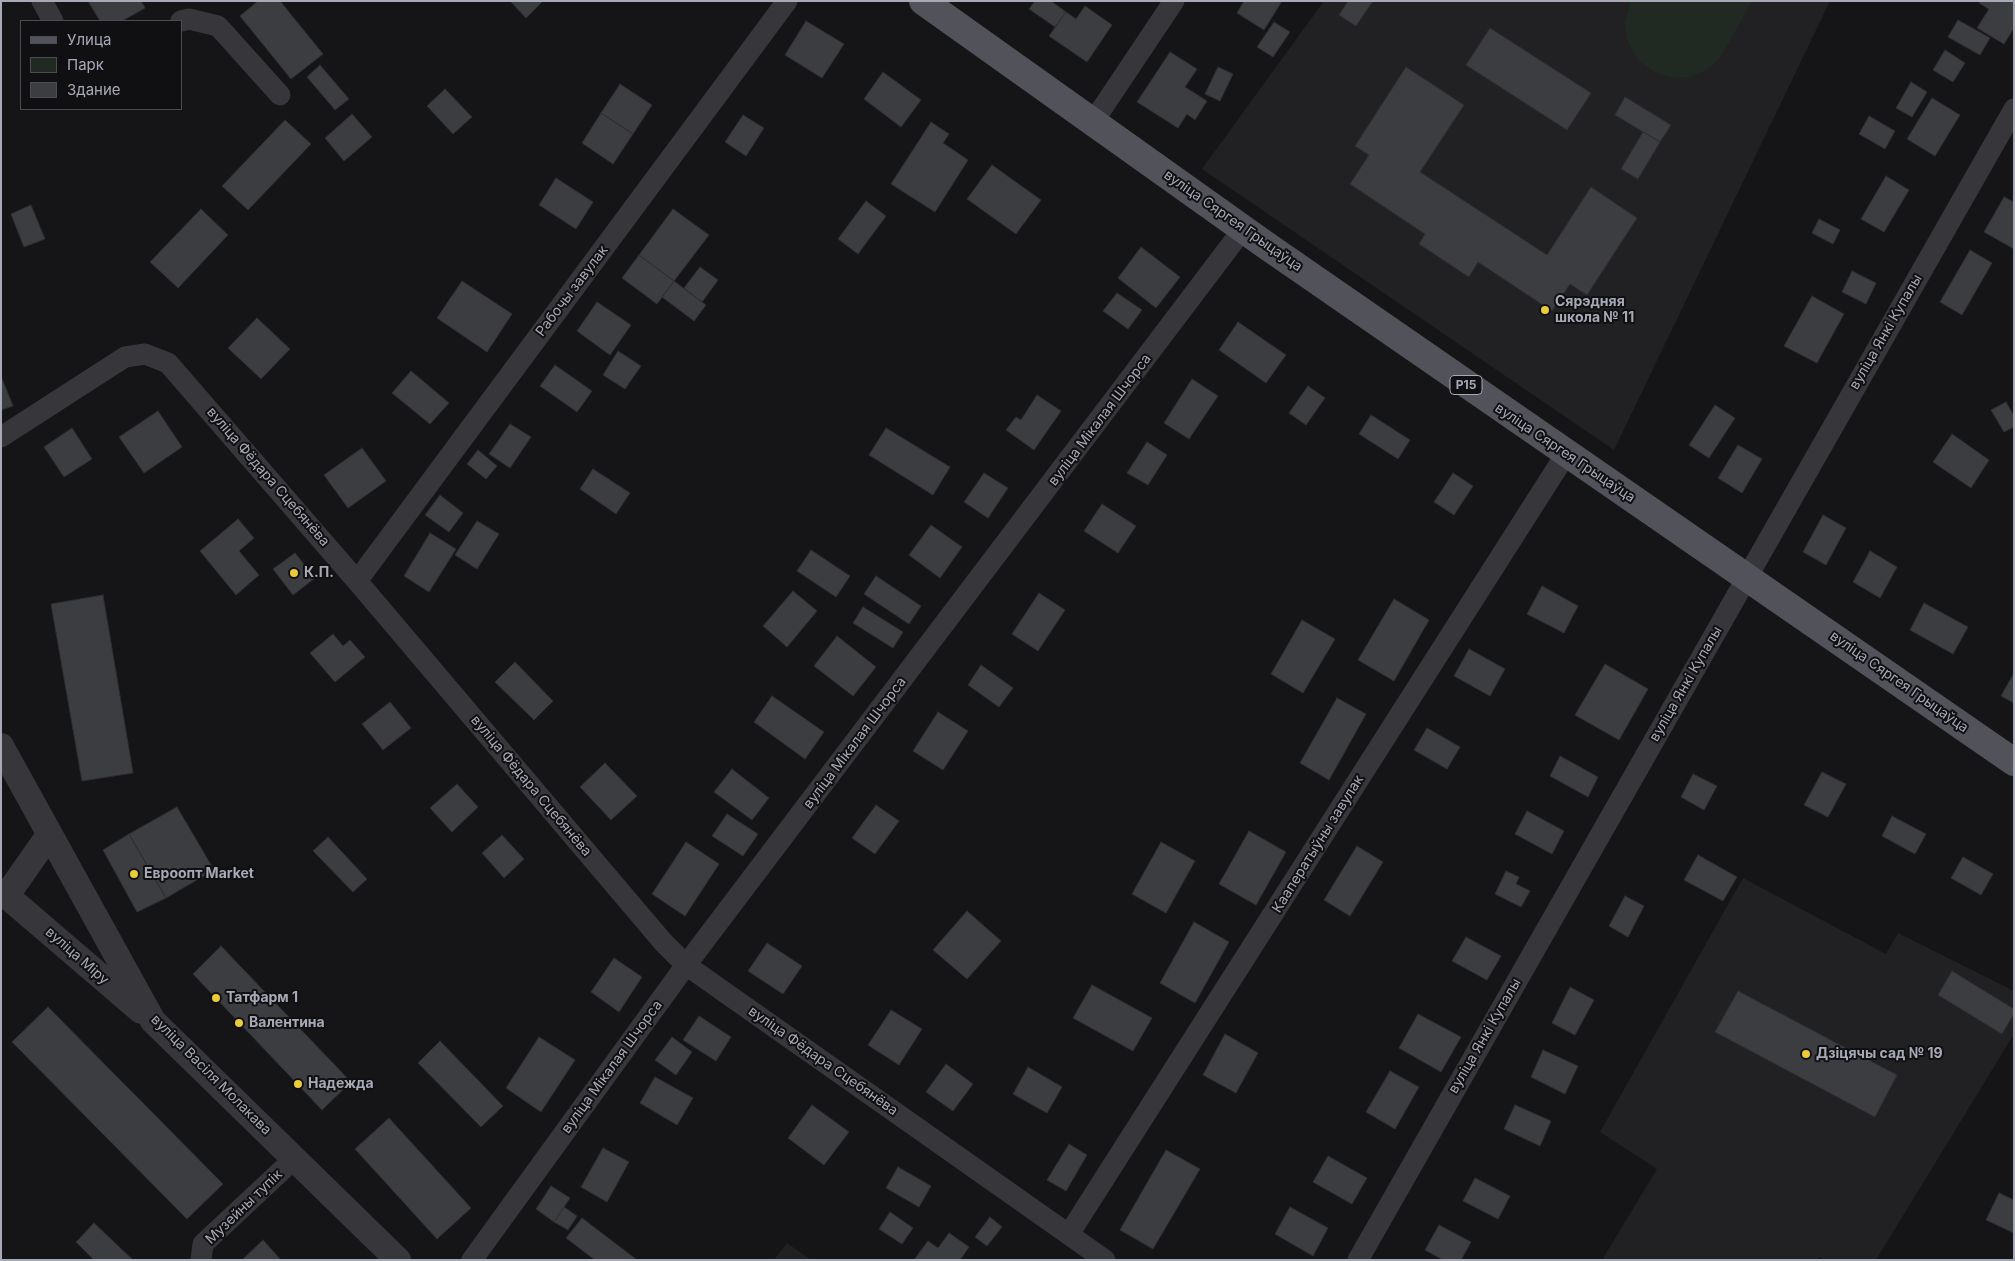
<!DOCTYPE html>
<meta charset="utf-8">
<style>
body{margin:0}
#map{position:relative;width:2015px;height:1261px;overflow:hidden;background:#151517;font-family:Inter,sans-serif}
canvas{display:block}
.frame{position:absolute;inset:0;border:2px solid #a7a9b6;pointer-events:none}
.legend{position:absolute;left:20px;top:20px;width:162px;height:90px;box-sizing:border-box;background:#101012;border:1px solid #4c4d54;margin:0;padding:6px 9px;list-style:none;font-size:15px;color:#a7a9b6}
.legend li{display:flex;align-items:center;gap:10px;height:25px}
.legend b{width:25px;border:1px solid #4c4d54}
</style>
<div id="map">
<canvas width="2015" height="1261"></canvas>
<div class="frame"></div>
<ul class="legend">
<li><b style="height:6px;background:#52535a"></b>Улица</li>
<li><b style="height:14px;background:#212923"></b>Парк</li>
<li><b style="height:14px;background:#3c3d40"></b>Здание</li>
</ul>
</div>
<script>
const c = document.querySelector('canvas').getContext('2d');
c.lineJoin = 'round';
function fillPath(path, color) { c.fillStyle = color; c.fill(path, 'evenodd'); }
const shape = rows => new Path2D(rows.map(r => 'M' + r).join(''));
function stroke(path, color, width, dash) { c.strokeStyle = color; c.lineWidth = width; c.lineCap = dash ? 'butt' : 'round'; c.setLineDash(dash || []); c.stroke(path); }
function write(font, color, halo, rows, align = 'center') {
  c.font = font + ' Inter,sans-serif'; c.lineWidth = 4; c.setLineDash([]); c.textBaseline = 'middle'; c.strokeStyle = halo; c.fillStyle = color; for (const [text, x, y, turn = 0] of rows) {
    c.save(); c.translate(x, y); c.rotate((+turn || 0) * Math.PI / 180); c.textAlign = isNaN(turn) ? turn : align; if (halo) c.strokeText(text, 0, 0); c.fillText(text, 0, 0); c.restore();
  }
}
fillPath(shape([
 [1324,1,1830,1,1614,450,1202,169],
 [1743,878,1886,954,1898,933,2014,991,2014,1034,1876,1260,1825,1260,1819,1257,1817,1260,1602,1260,1657,1169,1600,1132],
 [787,1243,811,1260,774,1260]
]), '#212123');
fillPath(shape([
 [1631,1,1752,1,1723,53,1714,64,1702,72,1689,77,1676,78,1662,75,1650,69,1639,61,1631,49,1626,36,1625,23]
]), '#212923');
const building = shape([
 [88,1,141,1,145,8,122,21,100,21,88,1],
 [258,1,280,1,323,54,291,79,240,16,258,1],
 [510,1,543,1,526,18,510,1],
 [1035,1,1051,1,1066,12,1055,27,1029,9,1035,1],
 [1244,1,1282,1,1264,30,1237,13,1244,1],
 [1348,1,1373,1,1356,26,1339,15,1348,1],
 [1980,1,2014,1,2014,28,2004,44,1977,28,1989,9,1979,3,1980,1],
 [1085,6,1112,25,1087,62,1049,36,1066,12,1076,19,1085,6],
 [1958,20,1990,38,1980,55,1948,37,1958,20],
 [806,21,844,44,822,78,785,55,806,21],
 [1274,22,1290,32,1273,57,1257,47,1274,22],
 [1490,28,1591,93,1567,130,1466,65,1490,28],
 [1945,50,1965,63,1953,82,1933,70,1945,50],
 [1170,52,1197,69,1185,87,1207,101,1195,120,1187,114,1178,128,1137,102,1170,52],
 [320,65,349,99,335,110,307,77,320,65],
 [1218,67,1233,74,1220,101,1205,94,1218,67],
 [1406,67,1464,105,1420,172,1547,255,1591,187,1637,218,1587,295,1570,284,1552,311,1478,262,1469,277,1419,244,1425,234,1350,184,1369,155,1355,146,1406,67],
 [883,72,921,100,901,127,864,99,883,72],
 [1911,82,1927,92,1912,117,1896,108,1911,82],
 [620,84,652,105,633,134,601,113,620,84],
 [445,89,472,117,453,134,427,106,445,89],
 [1625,97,1671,125,1660,142,1615,115,1625,97],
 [1932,98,1960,115,1935,156,1907,139,1932,98],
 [601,113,633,134,613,164,582,143,601,113],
 [352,114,372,137,344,161,325,138,352,114],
 [743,115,764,128,746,156,725,142,743,115],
 [1869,116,1895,131,1885,149,1859,134,1869,116],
 [285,120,311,144,248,210,222,186,285,120],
 [931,122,949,134,943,143,968,160,935,212,891,184,931,122],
 [1643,132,1660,142,1638,179,1621,169,1643,132],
 [992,165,1041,200,1016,234,967,199,992,165],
 [1886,176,1909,190,1884,232,1861,219,1886,176],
 [556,178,593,202,576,229,539,205,556,178],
 [2004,197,2014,202,2014,249,1984,232,2004,197],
 [866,201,886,216,858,254,838,239,866,201],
 [31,205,45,239,24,247,11,214,31,205],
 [201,209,228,235,178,288,150,262,201,209],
 [673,209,709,235,674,281,639,255,673,209],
 [1819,219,1840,230,1833,244,1812,233,1819,219],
 [1141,247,1180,277,1156,308,1118,278,1141,247],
 [1970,250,1992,263,1962,315,1940,302,1970,250],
 [639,255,674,281,657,304,622,278,639,255],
 [700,267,718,280,702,302,684,288,700,267],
 [1852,271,1876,283,1866,304,1842,292,1852,271],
 [462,281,512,314,487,352,437,318,462,281],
 [674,281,706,305,694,321,662,297,674,281],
 [1117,293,1142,310,1128,329,1103,311,1117,293],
 [1812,296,1844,314,1817,363,1784,346,1812,296],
 [597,302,631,325,610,355,577,331,597,302],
 [257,318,290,349,261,379,228,348,257,318],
 [1238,322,1286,355,1266,383,1219,350,1238,322],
 [618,351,641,366,625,389,603,375,618,351],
 [555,365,592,391,577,412,540,386,555,365],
 [411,371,449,403,430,424,392,393,411,371],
 [1,376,13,406,1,410,1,376],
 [1192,379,1218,396,1189,439,1164,423,1192,379],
 [1308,386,1325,398,1306,425,1289,413,1308,386],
 [1037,395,1061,411,1034,450,1006,430,1016,417,1021,420,1037,395],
 [2006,402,2014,416,2014,427,2004,432,1991,410,2006,402],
 [1715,405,1735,418,1709,458,1689,445,1715,405],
 [158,411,182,447,144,473,119,437,158,411],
 [1371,415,1410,440,1398,459,1359,434,1371,415],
 [510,424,531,437,510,468,489,454,510,424],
 [72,428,92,459,64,477,44,447,72,428],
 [886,428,950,467,933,495,869,455,886,428],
 [1952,434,1989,460,1971,488,1933,462,1952,434],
 [1147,442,1167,455,1148,485,1127,473,1147,442],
 [1738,445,1762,459,1742,493,1718,478,1738,445],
 [362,448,386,481,348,508,324,475,362,448],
 [478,450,497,466,486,479,467,464,478,450],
 [593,469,630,493,616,514,580,489,593,469],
 [984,473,1008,488,988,518,964,502,984,473],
 [1453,473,1473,486,1454,515,1434,502,1453,473],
 [440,495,463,513,449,532,425,515,440,495],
 [1102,504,1136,526,1118,553,1084,531,1102,504],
 [1823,515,1846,528,1826,565,1803,552,1823,515],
 [238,519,254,538,239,551,259,575,236,595,200,551,238,519],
 [477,521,499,534,477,569,455,555,477,521],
 [931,525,962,547,940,578,909,555,931,525],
 [430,533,456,549,429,592,404,576,430,533],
 [811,550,850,576,836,597,797,571,811,550],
 [1870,551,1897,567,1880,598,1853,582,1870,551],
 [295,553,315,578,293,595,273,569,295,553],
 [876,576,921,606,909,624,864,594,876,576],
 [1542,586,1578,606,1564,633,1527,614,1542,586],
 [793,591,817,611,787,647,763,626,793,591],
 [1039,593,1065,610,1038,651,1012,634,1039,593],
 [103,595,133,773,82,781,51,604,103,595],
 [1394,599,1429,620,1394,681,1358,660,1394,599],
 [1924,603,1968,627,1953,654,1910,630,1924,603],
 [863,607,903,632,893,648,853,623,863,607],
 [1302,620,1335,639,1303,693,1271,674,1302,620],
 [333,634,343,646,350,640,365,657,335,682,310,653,333,634],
 [837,636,876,667,853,696,814,666,837,636],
 [1469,649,1505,669,1490,696,1454,676,1469,649],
 [515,662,553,701,534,720,495,682,515,662],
 [1605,664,1648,689,1619,740,1575,715,1605,664],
 [981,665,1013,688,999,707,968,685,981,665],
 [2014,673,2014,703,2001,696,2014,673],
 [772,696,824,732,805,759,754,722,772,696],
 [1337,698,1366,714,1329,780,1300,763,1337,698],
 [390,702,411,728,383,750,362,724,390,702],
 [938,712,968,731,943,770,913,751,938,712],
 [1427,728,1460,747,1447,769,1414,750,1427,728],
 [1560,756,1598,777,1588,797,1550,776,1560,756],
 [605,763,637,796,611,820,580,787,605,763],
 [732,769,769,798,752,820,714,792,732,769],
 [1822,772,1846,784,1828,817,1804,805,1822,772],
 [1693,774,1717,786,1704,810,1681,797,1693,774],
 [457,784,478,807,452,832,430,808,457,784],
 [876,805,899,821,875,854,852,838,876,805],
 [177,807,214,870,166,898,129,834,177,807],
 [1527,811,1564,831,1552,854,1515,834,1527,811],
 [727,814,758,834,743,856,712,836,727,814],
 [1892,816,1926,834,1915,854,1882,836,1892,816],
 [1249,831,1286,852,1256,905,1219,884,1249,831],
 [129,834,166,898,137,912,103,850,129,834],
 [502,835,524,859,504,878,482,853,502,835],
 [328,837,367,879,353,892,313,851,328,837],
 [686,842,719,864,685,916,652,894,686,842],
 [1161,842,1195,861,1166,913,1132,894,1161,842],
 [1357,846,1383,862,1350,916,1324,900,1357,846],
 [1698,855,1737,877,1723,901,1684,880,1698,855],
 [1963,857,1993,874,1981,895,1951,878,1963,857],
 [1506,871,1519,877,1516,884,1530,891,1521,907,1495,894,1506,871],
 [1625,896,1644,906,1628,937,1609,926,1625,896],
 [967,911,1001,941,967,979,933,950,967,911],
 [1194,922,1229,942,1195,1003,1160,983,1194,922],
 [1466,937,1501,956,1487,980,1452,961,1466,937],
 [767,943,802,966,783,994,748,971,767,943],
 [221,946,351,1082,322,1110,193,974,221,946],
 [614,958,642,977,619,1012,591,992,614,958],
 [1952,971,2014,1009,2014,1014,2002,1034,1938,995,1952,971],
 [1092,985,1152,1018,1133,1051,1073,1018,1092,985],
 [1570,987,1594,1000,1575,1035,1552,1023,1570,987],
 [1738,991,1897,1075,1875,1117,1715,1032,1738,991],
 [48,1007,223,1184,187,1219,12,1042,48,1007],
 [891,1010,922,1029,899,1065,868,1045,891,1010],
 [1418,1014,1461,1037,1441,1072,1399,1048,1418,1014],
 [699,1016,731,1037,716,1061,683,1040,699,1016],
 [1225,1034,1258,1053,1236,1093,1203,1075,1225,1034],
 [539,1037,575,1060,541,1112,506,1088,539,1037],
 [672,1037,692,1052,676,1075,655,1060,672,1037],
 [440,1041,503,1106,481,1127,418,1063,440,1041],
 [1543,1050,1578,1066,1565,1094,1531,1077,1543,1050],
 [946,1064,973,1084,953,1111,926,1092,946,1064],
 [1028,1067,1062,1087,1047,1113,1013,1094,1028,1067],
 [1390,1071,1419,1087,1395,1129,1366,1112,1390,1071],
 [655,1077,693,1098,677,1125,640,1103,655,1077],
 [812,1105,849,1132,824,1165,788,1138,812,1105],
 [1515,1105,1551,1121,1540,1146,1504,1129,1515,1105],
 [389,1118,471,1208,437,1239,355,1149,389,1118],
 [1069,1144,1087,1155,1066,1191,1047,1180,1069,1144],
 [603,1148,629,1162,607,1202,581,1187,603,1148],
 [1166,1150,1200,1169,1153,1249,1120,1230,1166,1150],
 [1328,1156,1367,1178,1352,1204,1313,1182,1328,1156],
 [898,1167,931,1186,919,1207,886,1188,898,1167],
 [1475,1178,1510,1196,1498,1219,1463,1201,1475,1178],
 [551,1186,570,1198,554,1222,536,1209,551,1186],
 [1999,1193,2014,1200,2014,1233,1986,1220,1999,1193],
 [564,1207,577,1216,568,1230,554,1222,564,1207],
 [1290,1207,1328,1228,1313,1256,1275,1234,1290,1207],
 [890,1212,913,1228,902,1244,879,1229,890,1212],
 [990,1217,1002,1227,987,1246,975,1237,990,1217],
 [582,1218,637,1260,595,1260,566,1238,582,1218],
 [94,1223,133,1260,94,1260,76,1242,94,1223],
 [1439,1225,1471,1242,1461,1260,1443,1260,1425,1250,1439,1225],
 [949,1233,969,1247,960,1260,914,1260,928,1241,938,1248,949,1233],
 [263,1240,281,1260,242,1260,263,1240]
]);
fillPath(building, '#3c3d40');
stroke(building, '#2f2f32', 1);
stroke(shape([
 [42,1,53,21],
 [181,21,189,19,218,26,280,95],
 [1093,122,1174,1],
 [1,437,125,357,145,354,168,363,357,581,663,942,686,965,1105,1260],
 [357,581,787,1],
 [1069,1234,1566,454],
 [201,1260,203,1244,295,1158],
 [472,1260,686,965,1243,229],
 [1358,1260,2014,109]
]), '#36363b', 21);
stroke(shape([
 [1,746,153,1021,398,1260],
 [1,891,141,1011],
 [7,895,49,835]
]), '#36363b', 26);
stroke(shape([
 [923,1,1267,246,2014,762]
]), '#52535a', 28);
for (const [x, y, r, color] of [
 [1545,310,5,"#ebcb38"],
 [294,573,5,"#ebcb38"],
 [134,874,5,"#ebcb38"],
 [216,998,5,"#ebcb38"],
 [239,1023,5,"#ebcb38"],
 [1806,1054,5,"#ebcb38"],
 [298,1084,5,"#ebcb38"]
]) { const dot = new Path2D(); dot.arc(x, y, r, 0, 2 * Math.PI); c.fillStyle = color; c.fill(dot); stroke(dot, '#101012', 2); }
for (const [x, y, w] of [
 [1466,385,32]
]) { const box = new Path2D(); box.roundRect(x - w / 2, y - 9.5, w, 19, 4); c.fillStyle = '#101012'; c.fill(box); stroke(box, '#a7a9b6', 1); }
write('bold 12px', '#a7a9b6', null, [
 ["Р15",1466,385]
]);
write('14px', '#a7a9b6', '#101012', [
 ["вуліца Сяргея Грыцаўца",1233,221,35],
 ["Рабочы завулак",572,291,-53],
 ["вуліца Янкі Купалы",1886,332,-60],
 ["вуліца Мікалая Шчорса",1100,420,-53],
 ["вуліца Сяргея Грыцаўца",1565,453,34],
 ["вуліца Фёдара Сцебянёва",268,477,49],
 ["вуліца Сяргея Грыцаўца",1899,682,35],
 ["вуліца Янкі Купалы",1686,684,-60],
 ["вуліца Мікалая Шчорса",855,743,-53],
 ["вуліца Фёдара Сцебянёва",531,786,50],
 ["Кааператыўны завулак",1318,844,-58],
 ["вуліца Міру",77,956,41],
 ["вуліца Янкі Купалы",1485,1036,-60],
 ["вуліца Фёдара Сцебянёва",823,1061,35],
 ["вуліца Мікалая Шчорса",612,1067,-54],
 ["вуліца Васіля Молакава",211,1075,45],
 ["Музейны тупік",244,1207,-44]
]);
write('bold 14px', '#a7a9b6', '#101012', [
 ["Сярэдняя",1555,302],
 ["школа № 11",1555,318],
 ["К.П.",304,573],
 ["Евроопт Market",144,874],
 ["Татфарм 1",226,998],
 ["Валентина",249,1023],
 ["Дзіцячы сад № 19",1816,1054],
 ["Надежда",308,1084]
], 'left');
</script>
